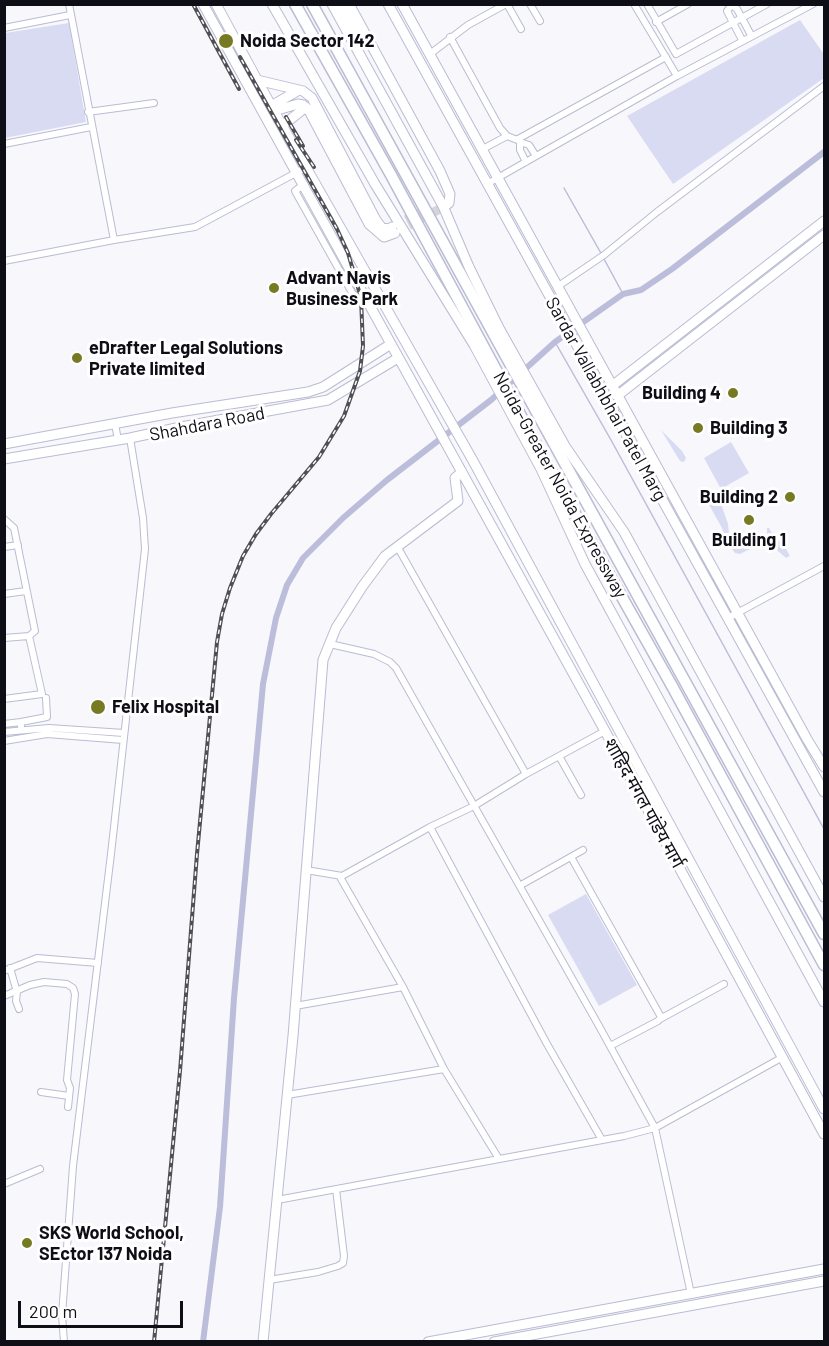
<!DOCTYPE html>
<meta charset="utf-8">
<style>
body{margin:0}
#map{position:relative;width:829px;height:1346px;overflow:hidden;background:#f7f7fc;font-family:Barlow,sans-serif}
canvas{display:block}
.frame{position:absolute;inset:0;border:6px solid #0e0e16;pointer-events:none}
.scale{position:absolute;left:18px;top:1301px;width:165px;height:27px;box-sizing:border-box;border:3px solid #0e0e16;border-top:0;padding-left:8px;font-size:18px;line-height:21px;white-space:nowrap;color:#0e0e16;-webkit-text-stroke:4px #fff;paint-order:stroke}
</style>
<div id="map">
<canvas width="829" height="1346"></canvas>
<div class="frame"></div>
<div class="scale">200 m</div>
</div>
<script>
const c = document.querySelector('canvas').getContext('2d');
c.lineJoin = 'round';
function fillPath(path, color) { c.fillStyle = color; c.fill(path, 'evenodd'); }
const shape = rows => new Path2D(rows.map(r => 'M' + r).join(''));
function stroke(path, color, width, dash) { c.strokeStyle = color; c.lineWidth = width; c.lineCap = dash ? 'butt' : 'round'; c.setLineDash(dash || []); c.stroke(path); }
function write(font, color, halo, rows, align = 'center') {
  c.font = font + ' Barlow,"Noto Sans Devanagari",sans-serif'; c.lineWidth = 6; c.setLineDash([]); c.textBaseline = 'middle'; c.strokeStyle = halo; c.fillStyle = color; for (const [text, x, y, turn = 0] of rows) {
    c.save(); c.translate(x, y); c.rotate((+turn || 0) * Math.PI / 180); c.textAlign = isNaN(turn) ? turn : align; if (halo) c.strokeText(text, 0, 0); c.fillText(text, 0, 0); c.restore();
  }
}
fillPath(shape([
 [800,20,823,53,824,52,824,78,673,184,627,116],
 [69,23,86,122,5,138,5,33],
 [661,430,682,451,686,458,684,462,680,461],
 [731,442,749,473,721,489,704,458],
 [719,498,728,524,730,543,736,542,737,547,740,547,767,542,767,528,769,528,777,542,781,540,790,556,786,558,770,544,756,546,740,554,735,553,728,544,722,528,708,503],
 [586,894,637,985,599,1006,548,915]
]), '#d9dbf3');
stroke(shape([
 [564,188,602,255],
 [604,259,623,294],
 [555,342,611,440,824,829]
]), '#bbbdda', 1.5);
stroke(shape([
 [203,1342,220,1207,234,998,263,684,276,618,287,585,303,558,343,518,387,480,491,400,555,342,623,294,641,290,672,269,824,152]
]), '#bbbdda', 6);
stroke(shape([
 [394,226,430,207],
 [397,232,445,206]
]), '#d4d4da', 9, [9, 4.5]);
const street = shape([
 [69,4,114,240],
 [507,4,521,29],
 [530,4,540,21],
 [634,4,677,76],
 [647,4,676,54,767,4],
 [656,22,688,4],
 [4,28,70,15],
 [450,37,500,128,507,136,520,141],
 [742,40,727,11,730,7,733,6,737,9,751,35],
 [430,54,468,25,506,4],
 [88,112,154,103],
 [518,139,666,57],
 [4,144,91,127],
 [481,150,507,136],
 [526,162,520,150,520,142,529,145,536,156],
 [487,184,677,76,813,4],
 [303,185,295,191,355,298],
 [4,261,114,240,195,227,307,167],
 [557,287,604,255,657,212,824,86],
 [115,424,118,440],
 [4,519,14,528,35,631,29,636,4,638],
 [397,546,526,774],
 [4,547,18,545],
 [4,594,26,591],
 [728,618,824,566],
 [330,644,374,654,390,662,396,668,599,1026,655,1128,691,1294],
 [4,699,42,694,29,636],
 [21,722,47,717,46,698],
 [4,724,21,722,21,726],
 [4,732,49,728,124,733],
 [4,741,47,734,123,740],
 [559,756,581,795],
 [430,827,547,1044,602,1140],
 [571,857,661,1017,658,1021,610,1046],
 [306,870,342,876,430,827,474,806,526,774,605,731],
 [340,877,403,987,444,1069,499,1159],
 [521,885,583,850],
 [10,968,17,992,16,1001,19,1009],
 [4,971,37,958,98,963],
 [4,996,30,985,44,982,67,984,73,988,75,994,67,1080,70,1088,68,1107],
 [295,1006,403,987],
 [660,1019,724,984],
 [41,1092,69,1096],
 [287,1095,444,1069],
 [4,1184,40,1169],
 [277,1200,624,1136,655,1128,783,1057],
 [269,1280,318,1272,338,1266,343,1263,344,1256,336,1189],
 [64,1342,62,1315,73,1166,111,854,145,549,143,518,130,438]
]);
const secondary = shape([
 [203,4,605,731,824,1134],
 [216,4,274,111,472,459,824,1109],
 [272,4,375,184,474,345,541,469,585,564,824,1002],
 [332,4,443,206,469,267,499,328,565,446,624,532,824,897],
 [339,4,354,32],
 [349,4,440,171,450,194,449,203,445,206],
 [388,4,824,792],
 [402,4,807,739,824,767],
 [257,80,303,91,312,98,376,220,382,228,389,229,392,227],
 [271,106,299,90],
 [274,111,298,104,303,105,308,109,369,224,384,237,395,233],
 [282,126,306,107],
 [612,386,824,221],
 [617,396,824,235],
 [4,444,172,413,308,392,323,387,391,344],
 [4,459,130,438,181,427,328,400,398,358],
 [263,1342,293,1036,323,660,336,628,362,587,385,556,458,501,455,478,462,472],
 [428,1342,824,1269],
 [494,1342,824,1281]
]);
const highway = shape([
 [295,4,391,175,541,453,672,686,824,965],
 [312,4,824,934]
]);
stroke(street, '#babcd3', 8);
stroke(secondary, '#babcd3', 11);
stroke(highway, '#babcd3', 13);
stroke(street, '#fff', 6);
stroke(secondary, '#fff', 9);
stroke(highway, '#fff', 10);
const rail = shape([
 [193,4,239,89],
 [286,117,303,146],
 [296,140,314,167],
 [154,1342,180,1071,197,854,217,642,222,614,230,588,243,556,256,534,271,514,319,457,344,416,360,371,363,346,361,298,348,253,337,229,240,57]
]);
stroke(rail, '#4f4f56', 4);
stroke(rail, '#fff', 1.5, [4.5]);
for (const [x, y, r, color] of [
 [226,41,8,"#767a23"],
 [274,288,6,"#767a23"],
 [77,358,6,"#767a23"],
 [733,393,6,"#767a23"],
 [698,428,6,"#767a23"],
 [790,497,6,"#767a23"],
 [749,520,6,"#767a23"],
 [98,707,8,"#767a23"],
 [27,1243,6,"#767a23"]
]) { const dot = new Path2D(); dot.arc(x, y, r, 0, 2 * Math.PI); c.fillStyle = color; c.fill(dot); stroke(dot, '#fff', 2); }
write('bold 18px', '#0e0e16', '#fff', [
 ["Noida Sector 142",240,41],
 ["Advant Navis",286,278],
 ["Business Park",286,299],
 ["eDrafter Legal Solutions",89,348],
 ["Private limited",89,369],
 ["Building 4",721,393,"right"],
 ["Building 3",710,428],
 ["Building 2",778,497,"right"],
 ["Building 1",749,540,"center"],
 ["Felix Hospital",112,707],
 ["SKS World School,",39,1233],
 ["SEctor 137 Noida",39,1254]
], 'left');
write('18px', '#0e0e16', '#fff', [
 ["Sardar Vallabhbhai Patel Marg",606,399,61],
 ["Shahdara Road",207,424,-11],
 ["Noida-Greater Noida Expressway",560,485,61],
 ["शाहिद मंगल पांडेय मार्ग",644,803,61]
]);
</script>
